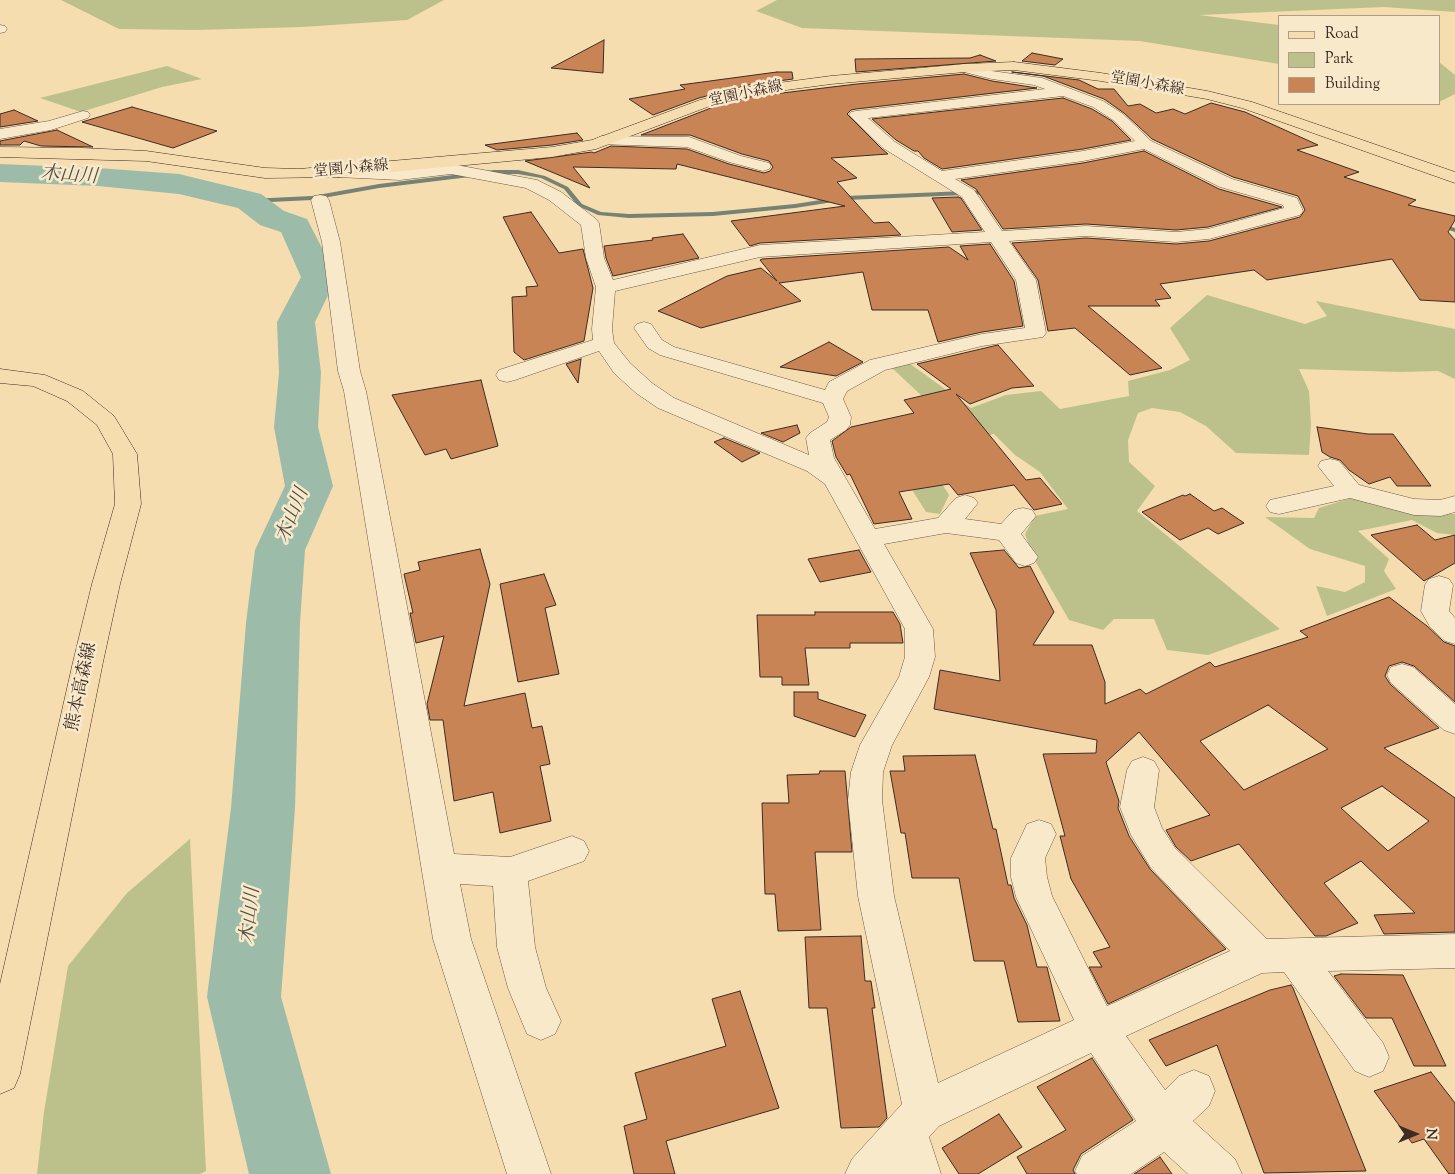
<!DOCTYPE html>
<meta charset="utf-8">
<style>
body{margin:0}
#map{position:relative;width:1455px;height:1174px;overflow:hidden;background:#f5ddaf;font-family:"Sorts Mill Goudy",serif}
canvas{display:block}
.legend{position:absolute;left:1278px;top:15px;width:162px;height:90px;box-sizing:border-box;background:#f8e9cb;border:1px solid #ad9d89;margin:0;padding:6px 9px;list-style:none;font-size:15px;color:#3d2b25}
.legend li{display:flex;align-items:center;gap:10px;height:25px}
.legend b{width:25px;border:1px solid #ad9d89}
.north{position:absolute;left:1390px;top:1109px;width:50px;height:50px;-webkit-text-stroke:4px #f8e9cb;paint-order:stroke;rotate:90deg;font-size:14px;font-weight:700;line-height:20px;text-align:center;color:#3d2b25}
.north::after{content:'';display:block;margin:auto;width:18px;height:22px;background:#3d2b25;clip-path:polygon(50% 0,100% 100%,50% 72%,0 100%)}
</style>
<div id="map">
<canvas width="1455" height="1174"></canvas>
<ul class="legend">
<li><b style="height:6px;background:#f5ddaf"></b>Road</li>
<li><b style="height:14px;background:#bcc18b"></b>Park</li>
<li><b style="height:14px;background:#c98455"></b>Building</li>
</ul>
<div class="north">N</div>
</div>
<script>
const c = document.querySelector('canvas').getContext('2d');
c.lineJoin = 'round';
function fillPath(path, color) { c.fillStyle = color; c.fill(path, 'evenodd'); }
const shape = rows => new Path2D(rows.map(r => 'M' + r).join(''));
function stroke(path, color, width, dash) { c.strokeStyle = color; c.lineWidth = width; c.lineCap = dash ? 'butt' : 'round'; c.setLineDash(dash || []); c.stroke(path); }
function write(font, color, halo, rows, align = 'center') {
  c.font = font + ' "Sorts Mill Goudy","Noto Serif JP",serif'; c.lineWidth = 5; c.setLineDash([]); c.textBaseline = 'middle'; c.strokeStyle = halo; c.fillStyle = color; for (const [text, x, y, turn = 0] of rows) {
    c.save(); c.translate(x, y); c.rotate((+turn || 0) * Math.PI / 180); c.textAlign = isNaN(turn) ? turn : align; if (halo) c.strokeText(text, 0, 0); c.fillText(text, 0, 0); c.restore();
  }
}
fillPath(shape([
 [61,0,444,0,407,20,302,27,196,30,119,29],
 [777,0,1455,0,1455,12,1384,7,1199,15,1279,25,1279,64,1140,41,802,28,756,11],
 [1439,62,1455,75,1455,94,1439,102],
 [167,66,202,79,162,87,81,112,40,98],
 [1207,295,1305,324,1327,316,1316,301,1455,329,1455,379,1438,371,1400,372,1299,369,1309,391,1311,424,1309,455,1236,453,1206,426,1180,412,1152,408,1138,413,1128,440,1129,462,1155,486,1137,511,1280,629,1208,655,1167,650,1154,619,1114,619,1103,630,1069,620,1034,559,1025,534,1035,516,1068,509,1040,472,1015,455,994,434,956,441,924,455,949,495,940,514,926,512,872,426,956,428,892,368,909,363,971,408,1006,395,1041,391,1060,409,1129,396,1128,381,1170,370,1190,360,1170,328],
 [1351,498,1423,514,1455,514,1455,535,1437,533,1412,520,1358,531,1389,559,1384,571,1396,589,1327,616,1316,586,1345,592,1365,582,1365,566,1310,549,1265,517,1314,518,1319,508],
 [190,839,206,1171,200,1174,37,1174,44,1112,68,966,127,893]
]), '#bcc18b');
fillPath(shape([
 [494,170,518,170,545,176,568,187,582,204,601,212,629,214,713,212,795,204,846,196,989,190,992,192,989,194,846,200,795,208,713,216,629,218,598,215,578,206,564,189,541,178,518,174,494,174,379,188,312,200,249,203,246,201,249,199,312,196,379,184,494,170],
 [1439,223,1455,228,1455,232,1437,226,1437,224,1439,223]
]), '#768274');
fillPath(shape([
 [0,164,98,168,179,174,261,194,284,211,307,219,337,277,315,322,321,373,318,427,333,486,305,550,300,623,295,808,281,997,331,1174,249,1174,207,997,231,808,246,623,255,550,285,486,274,427,279,373,277,322,301,277,281,232,260,225,238,208,179,194,98,186,0,182,0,164]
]), '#9cbca9');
const building = shape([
 [604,40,603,73,551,68,604,40],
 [1032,53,1063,59,1055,65,1022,61,1032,53],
 [980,55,996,61,856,72,855,59,970,58,980,55],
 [777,72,792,72,793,79,748,85,699,98,653,115,629,99,685,89,680,85,777,72],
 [1012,72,1079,80,1098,89,1114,89,1128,106,1140,104,1156,113,1173,109,1185,114,1211,103,1245,112,1318,145,1297,150,1359,172,1344,177,1416,200,1408,205,1455,216,1455,220,1448,232,1455,240,1455,302,1420,300,1392,259,1267,280,1254,270,1160,284,1171,298,1155,300,1160,306,1088,306,1162,368,1130,375,1075,328,1048,331,1038,280,1012,243,1086,238,1176,244,1209,241,1300,217,1305,210,1298,196,1233,177,1152,139,1124,113,1104,99,1043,76,1012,72],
 [964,74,992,81,1037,88,856,109,851,110,847,114,882,149,888,154,831,158,857,178,837,182,874,223,889,222,901,235,760,243,750,246,731,221,845,206,677,164,676,169,573,167,590,188,525,161,592,152,594,153,611,146,687,149,729,164,764,173,770,171,773,167,769,161,742,154,690,135,641,135,711,108,749,97,857,84,964,74],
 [1063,98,1092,109,1112,121,1131,140,1083,149,942,169,924,158,918,151,914,151,896,140,872,119,1063,98],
 [132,107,217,131,173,148,82,122,132,107],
 [14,110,38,121,0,127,0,114,14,110],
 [57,130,93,147,41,146,24,141,20,145,0,145,0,141,57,130],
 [577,133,583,140,552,145,497,150,485,145,577,133],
 [1144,151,1219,189,1282,207,1208,227,1176,230,1086,224,1003,229,976,189,961,180,1083,163,1144,151],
 [958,197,961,198,982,230,952,232,932,198,958,197],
 [531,212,559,253,583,249,593,288,584,341,524,360,514,352,512,297,527,296,526,287,538,286,503,217,531,212],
 [683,234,699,258,613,276,606,258,604,246,653,240,652,238,683,234],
 [990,244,1014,281,1023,326,982,332,938,342,928,310,872,310,863,272,779,283,801,301,701,328,658,311,727,276,761,268,777,281,760,260,762,259,949,247,968,260,960,246,990,244],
 [829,342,863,362,836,376,780,367,829,342],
 [998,345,1034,386,1012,388,970,404,956,394,1026,480,1040,478,1062,504,1034,510,1014,485,958,495,949,484,899,492,912,519,874,524,850,474,847,475,836,457,832,441,851,427,914,413,904,400,951,389,917,364,998,345],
 [581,359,578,383,566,364,581,359],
 [481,380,498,446,451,459,446,449,425,455,392,395,481,380],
 [797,425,800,433,783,442,761,433,797,425],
 [1317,427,1368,434,1393,434,1431,486,1397,486,1390,477,1369,484,1349,470,1340,460,1330,457,1322,452,1317,427],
 [724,438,760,453,742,462,714,442,724,438],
 [1190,494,1214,511,1222,508,1244,523,1218,534,1208,528,1180,540,1142,512,1183,495,1185,496,1190,494],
 [1417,525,1435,540,1455,535,1455,563,1424,581,1371,535,1417,525],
 [480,549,490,584,464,706,525,693,532,728,542,726,550,764,540,766,551,821,500,833,493,792,454,801,443,720,430,720,427,704,444,636,416,643,410,613,413,613,404,574,420,570,418,562,480,549],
 [859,550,871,572,820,582,808,559,859,550],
 [1004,550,1019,568,1030,566,1054,612,1033,645,1092,645,1105,682,1105,704,1140,689,1146,694,1210,662,1215,667,1308,637,1300,631,1389,597,1427,626,1444,642,1455,646,1455,702,1414,666,1402,662,1389,666,1385,676,1390,684,1439,728,1384,748,1455,798,1455,932,1384,934,1374,915,1415,913,1361,861,1324,883,1358,923,1326,936,1315,936,1239,844,1191,861,1176,847,1166,830,1210,815,1139,732,1106,762,1119,801,1118,808,1129,836,1150,869,1226,949,1108,1004,1089,967,1102,967,1093,952,1110,947,1071,879,1060,836,1065,836,1043,754,1096,753,1097,740,934,709,940,670,1000,681,996,610,970,553,1004,550],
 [1268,705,1328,749,1244,790,1200,741,1268,705],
 [1382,786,1429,821,1388,851,1341,808,1382,786],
 [544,574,556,605,545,608,559,674,518,682,500,584,544,574],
 [815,612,893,612,900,624,903,643,850,643,850,648,805,648,809,685,782,685,782,677,760,677,757,615,815,615,815,612],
 [794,692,818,692,818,699,866,715,855,737,794,716,794,692],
 [975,755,993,829,996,829,1008,885,1011,885,1014,898,1027,925,1037,967,1047,967,1060,1021,1018,1022,1004,961,974,961,959,878,912,878,905,833,901,833,890,771,905,771,903,756,975,755],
 [820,771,845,771,852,852,815,852,821,930,778,931,775,894,765,894,762,803,789,803,787,775,819,774,820,771],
 [861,936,865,981,871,981,875,1008,872,1008,887,1118,879,1127,841,1128,827,1008,809,1008,805,937,861,936],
 [1341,974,1403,975,1446,1066,1414,1066,1392,1018,1366,1018,1334,976,1341,974],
 [1291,985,1293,988,1366,1171,1264,1173,1217,1045,1166,1066,1149,1040,1270,990,1291,985],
 [740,991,779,1108,666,1141,675,1174,634,1174,624,1126,647,1119,635,1073,726,1046,712,999,740,991],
 [1092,1058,1133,1120,1081,1154,1073,1170,1075,1174,1027,1174,1017,1157,1066,1130,1037,1087,1092,1058],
 [1431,1072,1455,1103,1455,1174,1449,1174,1424,1139,1412,1143,1374,1091,1431,1072],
 [999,1114,1022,1147,978,1174,959,1174,942,1148,999,1114],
 [1160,1157,1172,1174,1134,1174,1160,1157]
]);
fillPath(building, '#c98455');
stroke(building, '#3d2b25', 1);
const minor = shape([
 [0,25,5,26,7,29,5,32,0,33,0,25],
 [965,64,992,71,1042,78,1103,101,1123,114,1151,141,1232,179,1297,198,1303,211,1300,215,1209,239,1176,242,1086,236,1009,241,1036,280,1046,333,1043,337,982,346,885,370,847,391,843,399,851,417,850,425,846,430,830,440,834,458,875,529,938,518,956,498,965,495,974,498,978,503,965,519,1001,524,1014,510,1023,508,1032,510,1036,516,1021,534,1038,557,1034,563,1025,566,1016,563,999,540,946,533,884,544,933,629,935,657,929,677,892,745,883,772,882,800,894,896,938,1083,1074,1020,1016,897,1011,877,1011,858,1027,824,1039,820,1051,824,1056,834,1045,858,1047,877,1052,896,1107,1006,1230,951,1151,868,1131,835,1120,807,1127,770,1132,761,1143,757,1154,761,1159,770,1154,807,1162,828,1175,848,1267,939,1455,934,1455,968,1328,971,1383,1043,1389,1057,1383,1071,1369,1077,1355,1071,1284,972,1262,973,1126,1036,1165,1090,1179,1076,1194,1070,1209,1076,1215,1091,1209,1106,1193,1121,1235,1159,1242,1174,1188,1174,1164,1152,1131,1174,1077,1174,1075,1171,1082,1156,1136,1121,1091,1053,939,1126,929,1137,941,1174,845,1174,852,1159,902,1104,858,896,848,800,851,772,860,745,899,677,905,657,905,629,825,484,807,471,658,408,636,393,614,373,599,351,515,380,507,382,499,380,496,375,499,370,593,340,592,329,596,287,586,258,581,225,549,200,526,188,451,174,400,180,338,177,332,175,330,172,332,169,338,167,400,170,451,164,537,180,561,192,596,219,599,223,604,258,613,280,760,245,985,232,962,197,883,148,849,115,851,112,856,111,1045,89,1034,85,992,79,960,71,958,68,960,65,965,64],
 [1063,96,1093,107,1113,120,1135,141,1083,151,942,171,895,142,868,118,1063,96],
 [1144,149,1220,187,1283,205,1284,208,1208,229,1176,232,1086,226,1002,231,974,190,955,179,1083,161,1144,149],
 [991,242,1016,280,1025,328,982,334,870,360,829,382,825,390,674,347,662,340,651,324,644,322,637,324,634,328,648,348,660,355,823,403,829,417,827,422,810,433,806,438,809,455,674,398,652,383,630,363,614,343,612,329,615,291,760,257,991,242],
 [83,111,88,112,90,115,88,118,51,130,0,139,0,129,49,121,83,111],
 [602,136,689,137,741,156,769,163,771,166,769,169,763,171,729,162,687,147,597,144,594,141,597,138,602,136],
 [320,195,326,196,329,200,340,242,360,371,366,391,454,854,510,857,572,836,584,841,589,851,584,861,528,881,535,947,546,988,561,1021,555,1034,541,1040,527,1034,508,988,497,947,493,886,460,884,471,939,551,1174,507,1174,433,939,344,391,338,371,322,242,311,200,314,196,320,195],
 [1330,459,1339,461,1359,485,1414,499,1440,500,1455,496,1455,512,1441,516,1414,515,1350,498,1279,514,1270,512,1266,506,1270,500,1334,486,1318,466,1321,461,1330,459],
 [1439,576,1449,579,1453,585,1449,611,1455,618,1455,644,1445,641,1430,627,1421,611,1425,585,1429,579,1439,576],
 [1402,664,1413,667,1455,704,1455,734,1444,730,1391,683,1387,675,1391,667,1402,664]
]);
const major = shape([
 [1014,62,1101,73,1207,91,1252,102,1455,172,1455,183,1242,108,1207,99,1101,81,1014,70,965,72,831,84,749,95,710,106,596,149,552,157,338,177,265,178,146,161,0,157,0,147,82,148,146,151,265,168,299,169,552,147,592,140,700,100,748,87,831,76,965,64,1014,62],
 [0,369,45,375,83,391,114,416,137,454,141,504,120,584,103,662,20,1074,14,1088,0,1094,0,984,73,662,92,584,115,504,113,454,97,425,67,401,33,386,0,383,0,369]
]);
stroke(minor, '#6b5848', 1);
stroke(major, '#3d2b25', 1);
fillPath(minor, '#f8e9cb');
fillPath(major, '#f5ddaf');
write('15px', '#3d2b25', '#f8e9cb', [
 ["堂園小森線",1147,85,10],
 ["堂園小森線",746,95,-12],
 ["堂園小森線",351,170,-5]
]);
write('18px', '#3d2b25', '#f8e9cb', [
 ["熊本高森線",83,687,-78]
]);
write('italic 19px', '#554f46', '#f8e9cb', [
 ["木山川",69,177,4],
 ["木山川",294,516,-68],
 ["木山川",252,916,-84]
]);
</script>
